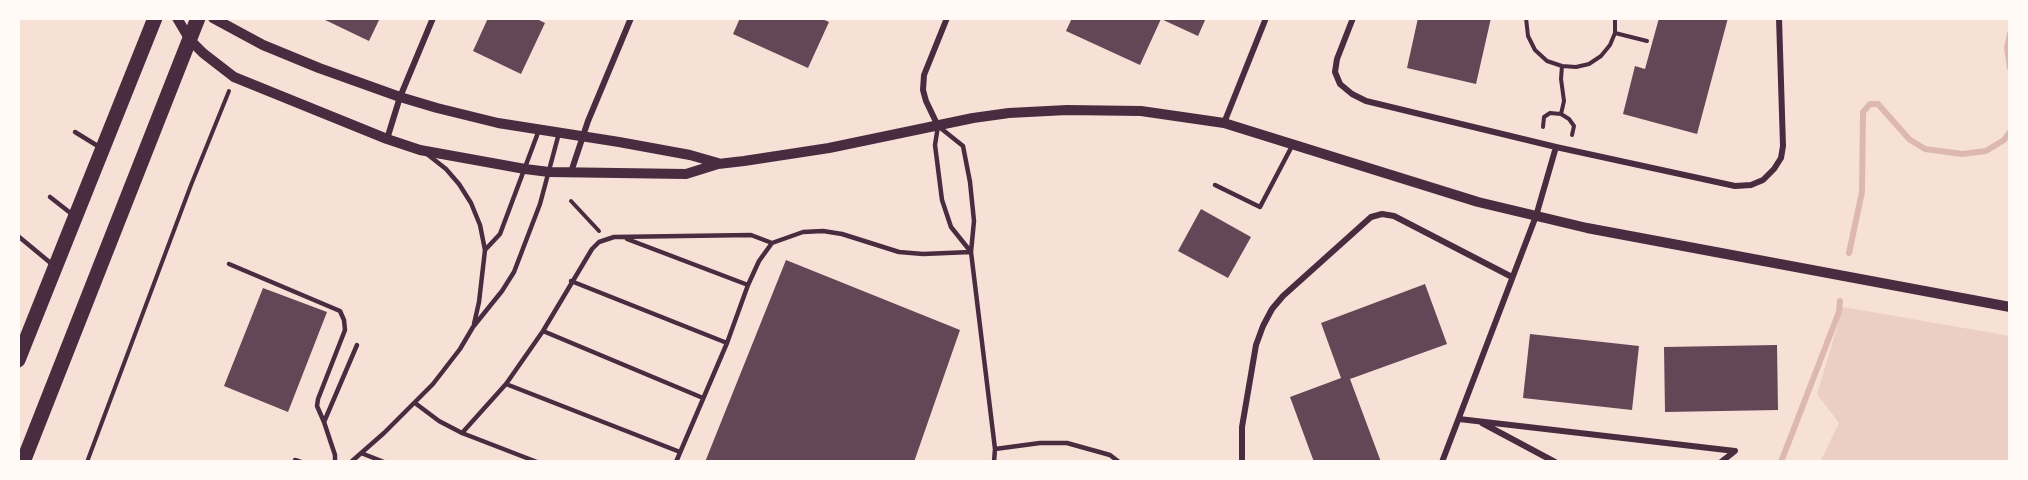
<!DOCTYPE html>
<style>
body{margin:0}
#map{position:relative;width:2028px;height:480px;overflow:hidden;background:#f7e1d7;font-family:"IBM Plex Serif",serif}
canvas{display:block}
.frame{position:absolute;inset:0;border:20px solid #fffaf5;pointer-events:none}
</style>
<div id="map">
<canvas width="2028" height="480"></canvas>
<div class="frame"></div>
</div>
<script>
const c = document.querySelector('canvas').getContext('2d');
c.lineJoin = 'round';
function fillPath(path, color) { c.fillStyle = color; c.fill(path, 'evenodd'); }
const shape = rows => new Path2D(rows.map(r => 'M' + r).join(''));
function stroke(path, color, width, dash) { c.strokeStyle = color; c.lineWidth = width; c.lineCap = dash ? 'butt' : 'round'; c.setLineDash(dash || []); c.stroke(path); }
fillPath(shape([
 [1843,307,2010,336,2010,462,1820,462,1839,423,1817,394]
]), '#ebcfc5');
stroke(shape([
 [2010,34,2007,48,2010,68],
 [1849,253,1862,192,1863,112,1870,104,1878,104,1909,139,1925,149,1962,154,1986,151,2004,140,2010,132],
 [1781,462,1839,312,1840,301]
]), '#dcb8b0', 6);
fillPath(shape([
 [321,18,380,18,369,41],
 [488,18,535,18,545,23,521,74,473,51],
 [740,18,820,18,829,22,808,68,733,34],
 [1072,18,1206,18,1198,36,1161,19,1140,65,1066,31],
 [1418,18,1491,18,1476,84,1407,68],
 [1659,18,1728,18,1697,134,1623,114,1635,66,1645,69],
 [1201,209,1251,237,1228,278,1178,251],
 [786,260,960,330,914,462,705,462],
 [1425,284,1447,344,1350,379,1381,462,1314,462,1290,397,1341,378,1321,323],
 [263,288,327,312,288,412,224,386],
 [1530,334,1639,346,1632,410,1523,398],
 [1777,345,1778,410,1665,412,1664,347]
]), '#644757');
stroke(shape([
 [1526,18,1528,36,1535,50,1547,61,1562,66,1576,67,1589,64,1601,56,1610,45,1615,33,1615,18],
 [1615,33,1647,41],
 [1561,114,1564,101,1561,79,1562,66],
 [1543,127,1544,117,1550,113,1561,114,1569,119,1574,126,1572,135],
 [571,201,599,231],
 [87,462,191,185,229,91]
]), '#4a2c40', 4);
stroke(shape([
 [75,132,101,148],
 [427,154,446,169,459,184,471,203,480,225,485,250],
 [1215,185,1260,207,1292,146],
 [50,197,73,215],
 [18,236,53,265],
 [627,239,748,285],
 [971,252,951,227,942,200,935,145,938,126,963,146,970,182,974,221,971,252,995,449,994,462],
 [229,264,340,311,344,320,345,330,318,399,317,406,324,422],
 [571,281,727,343],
 [474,324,479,302,485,250,500,234,539,130],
 [543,331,703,398],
 [506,384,680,452],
 [415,403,439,421,462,433,537,462],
 [462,433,506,384,543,331,592,249,599,242,614,237,751,235,772,243],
 [995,449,1040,443,1067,443,1110,455,1119,462],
 [361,453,384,462],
 [295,460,301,462],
 [335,462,335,455,324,422,357,345],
 [351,462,384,433,433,384,460,349,473,327,502,291,514,272,540,204,559,133],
 [676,462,727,343,748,285,759,261,772,243,803,232,823,231,842,234,899,252,923,254,971,252]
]), '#4a2c40', 4.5);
stroke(shape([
 [1353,18,1337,59,1335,72,1340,84,1352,94,1366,101,1556,147,1735,186,1751,185,1763,180,1774,169,1781,158,1783,146,1779,18],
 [1224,123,1266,18],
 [938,126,926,101,923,90,924,75,947,18],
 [387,139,400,97,433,18],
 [571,172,588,121,631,18],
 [1459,419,1735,451,1721,462],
 [1482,423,1555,462],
 [1242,462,1242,427,1256,345,1263,326,1272,309,1283,296,1371,217,1382,214,1394,216,1512,277],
 [1442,462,1536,216,1556,147]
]), '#4a2c40', 6);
stroke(shape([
 [177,18,190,40,203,53,234,77,387,139,420,150,525,169,549,172,686,174,718,164,744,161,829,148,973,118,1009,113,1067,110,1141,111,1224,123,1478,202,1587,228,2010,307],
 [213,18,263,45,319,68,400,97,437,108,498,123,619,142,690,155,718,163]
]), '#4a2c40', 10);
stroke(shape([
 [18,360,155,18],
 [23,462,198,18]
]), '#4a2c40', 15);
</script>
